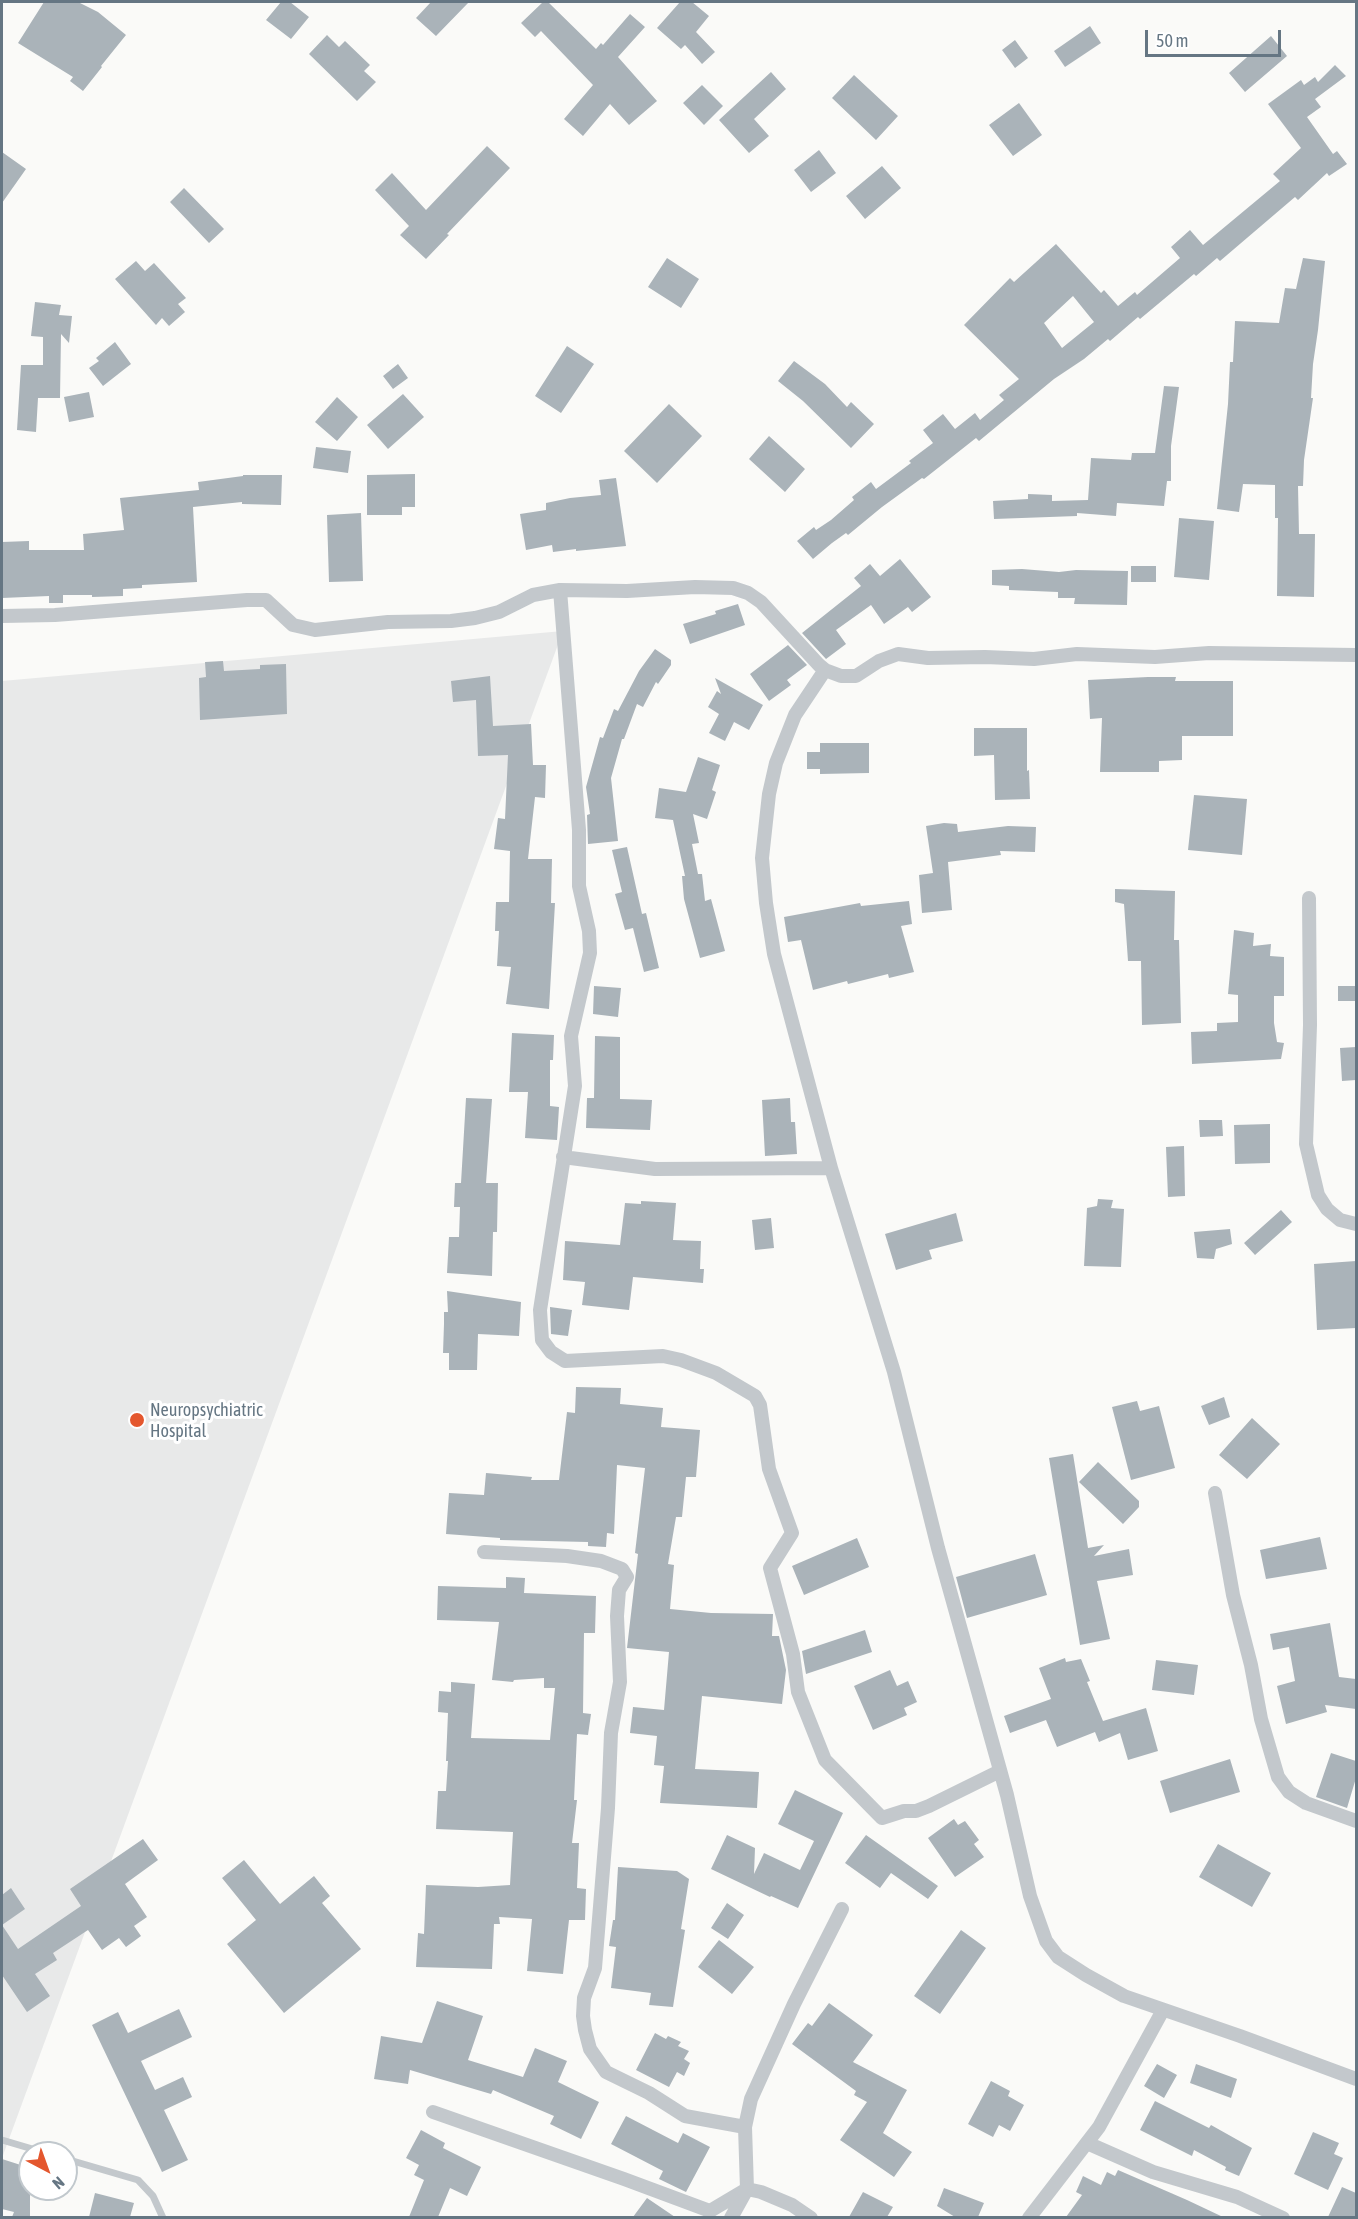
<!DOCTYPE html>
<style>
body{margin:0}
#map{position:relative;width:1358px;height:2219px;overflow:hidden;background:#fafaf8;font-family:"Asap Condensed",sans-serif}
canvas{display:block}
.frame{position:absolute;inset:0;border:3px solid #657683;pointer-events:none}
.north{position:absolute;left:18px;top:2141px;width:60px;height:60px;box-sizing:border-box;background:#fff;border:2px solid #c1c8cd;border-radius:50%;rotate:139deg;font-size:16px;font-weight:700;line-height:24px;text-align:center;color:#657683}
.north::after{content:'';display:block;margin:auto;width:21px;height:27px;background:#e4572e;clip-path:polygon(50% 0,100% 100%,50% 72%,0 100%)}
.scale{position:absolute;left:1145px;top:30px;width:136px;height:27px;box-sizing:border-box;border:3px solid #657683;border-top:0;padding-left:8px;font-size:18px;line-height:21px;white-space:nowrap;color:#657683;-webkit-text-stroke:4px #fff;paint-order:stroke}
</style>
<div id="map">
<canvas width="1358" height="2219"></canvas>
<div class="frame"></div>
<div class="north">N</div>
<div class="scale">50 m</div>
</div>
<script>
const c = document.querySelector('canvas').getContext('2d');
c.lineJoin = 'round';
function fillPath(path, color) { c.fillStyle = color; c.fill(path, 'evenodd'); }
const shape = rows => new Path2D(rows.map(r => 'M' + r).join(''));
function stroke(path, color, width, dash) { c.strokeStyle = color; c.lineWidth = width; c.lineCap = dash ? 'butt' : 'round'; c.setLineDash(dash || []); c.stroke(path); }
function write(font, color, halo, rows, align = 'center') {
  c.font = font + ' "Asap Condensed",sans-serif'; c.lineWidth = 6; c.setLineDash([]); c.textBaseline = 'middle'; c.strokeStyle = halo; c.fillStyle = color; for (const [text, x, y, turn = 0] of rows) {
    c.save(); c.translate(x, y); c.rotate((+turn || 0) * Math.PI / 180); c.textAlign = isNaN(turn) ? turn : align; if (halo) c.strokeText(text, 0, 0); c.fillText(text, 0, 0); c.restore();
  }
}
fillPath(shape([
 [563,631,2,2158,2,681]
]), '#e8e9e9');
fillPath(shape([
 [44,2,78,2,98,12,126,35,101,66,102,67,83,91,70,81,73,77,18,43],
 [281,2,290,2,309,17,291,39,266,20],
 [431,2,469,2,436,36,416,18],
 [543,2,548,2,596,49,601,43,603,45,630,14,645,27,618,57,657,101,629,125,610,104,583,136,564,119,593,85,541,31,535,37,521,23],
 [680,2,692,2,709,16,696,32,715,52,702,64,685,45,681,49,657,28],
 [1090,26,1101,43,1065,67,1054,51],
 [327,35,339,47,345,41,370,65,364,71,376,82,357,101,309,54],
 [1271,36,1287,56,1245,92,1229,73],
 [1015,40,1028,58,1015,68,1002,50],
 [1335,65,1346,76,1315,99,1321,107,1307,117,1333,154,1337,151,1347,164,1329,176,1327,173,1298,200,1295,197,1220,261,1217,258,1196,276,1194,274,1140,319,1138,317,1110,341,1108,339,1084,359,1054,379,979,441,976,438,924,479,922,478,882,507,848,535,846,533,832,543,813,559,797,541,814,527,816,530,831,520,854,500,852,497,871,482,876,489,911,463,909,461,933,443,923,430,943,414,955,429,975,413,980,420,1004,400,999,395,1019,379,964,325,1010,278,1014,282,1056,244,1101,293,1104,290,1118,306,1135,292,1137,295,1180,258,1171,247,1190,230,1203,245,1280,181,1273,174,1301,148,1268,104,1301,80,1304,85,1315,77,1318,82],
 [1073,296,1094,322,1062,348,1044,323],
 [771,72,786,89,754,119,769,136,749,153,719,120],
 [854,75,898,116,876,140,832,98],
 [702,85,723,106,704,125,683,103],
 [1019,103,1042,135,1013,156,989,125],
 [487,146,510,168,447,234,449,235,426,259,400,235,409,226,375,190,392,173,426,210],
 [819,150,836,173,811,192,794,170],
 [2,152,26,169,2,203],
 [882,166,901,188,865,219,846,196],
 [184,188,224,229,209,243,170,202],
 [667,258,699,279,681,308,648,287],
 [1303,258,1325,261,1318,330,1313,364,1311,398,1313,398,1304,460,1303,486,1298,486,1299,534,1315,534,1314,597,1277,596,1278,518,1275,518,1275,485,1243,484,1239,512,1217,509,1228,404,1230,362,1233,362,1235,321,1279,323,1285,288,1296,289],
 [136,261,145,271,154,263,186,298,178,304,185,312,169,326,162,318,156,325,115,279],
 [35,302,61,305,59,315,72,316,69,343,61,334,60,398,38,398,36,432,17,430,21,365,43,365,43,337,31,336],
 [115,342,131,364,103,386,89,368,99,361,96,358],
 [567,346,594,364,561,413,535,396],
 [794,361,825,384,847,407,851,402,874,424,851,448,803,401,778,381],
 [398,364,408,378,393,389,383,376],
 [1164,386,1179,387,1171,446,1171,481,1167,481,1164,506,1117,503,1116,516,1077,513,1077,516,994,519,993,501,1028,499,1028,494,1052,495,1052,501,1088,500,1091,458,1131,460,1132,453,1155,453],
 [89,392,94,417,69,422,64,397],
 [403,394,424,417,388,449,367,425],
 [337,397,358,417,337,441,315,422],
 [669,404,702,436,657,483,624,451],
 [769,436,805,469,785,492,749,459],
 [316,447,351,451,348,473,313,468],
 [415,474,415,507,402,507,402,515,367,515,367,475],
 [243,475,282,475,281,505,242,504,242,502,193,507,197,582,142,585,142,588,123,589,123,596,92,597,92,595,63,595,63,603,49,603,49,596,2,598,2,542,29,541,29,550,84,550,83,534,124,530,120,498,199,490,198,482,243,476],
 [616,478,626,546,576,551,576,549,553,552,552,545,526,550,520,514,546,510,546,503,570,498,601,495,599,480],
 [361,513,363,581,329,582,327,515],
 [1179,518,1214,521,1209,580,1174,577],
 [900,559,931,597,912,612,908,607,884,624,871,605,836,630,846,644,826,659,802,633,861,586,854,578,870,564,880,576],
 [1131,566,1156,566,1156,582,1131,582],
 [1022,569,1059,572,1076,570,1128,571,1127,605,1074,604,1075,598,1058,598,1058,592,1009,590,1009,586,992,585,992,570],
 [738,604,745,625,690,644,683,624,716,614,715,611],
 [788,645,807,665,787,680,791,685,769,701,750,674],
 [655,649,671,660,671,665,658,684,656,682,643,707,637,704,624,739,622,739,611,778,618,841,588,844,587,815,590,814,586,787,600,737,603,738,614,709,618,711,639,671],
 [223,661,224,671,260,669,260,665,286,664,287,714,200,720,199,678,206,677,205,662],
 [490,676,493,726,531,724,533,765,546,765,545,798,535,797,528,859,552,859,551,903,555,903,549,1009,506,1004,511,967,497,966,499,931,495,931,496,902,509,902,510,851,494,849,498,818,505,819,508,755,478,756,476,700,453,702,451,681],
 [1148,677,1176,677,1175,681,1233,681,1233,736,1182,736,1182,760,1159,761,1159,772,1100,772,1102,718,1090,719,1088,680],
 [715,678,763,705,749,730,734,722,725,741,709,733,719,714,708,707,717,691,721,694],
 [974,728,1027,728,1027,771,1029,770,1030,799,995,800,994,755,974,756],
 [820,743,869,743,869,773,820,774,820,769,807,769,807,752,820,752],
 [698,757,720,765,712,790,716,792,707,819,693,814,699,843,692,844,698,874,702,874,705,901,711,899,725,951,700,958,684,899,682,876,685,876,673,820,655,818,659,788,686,792],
 [1194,795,1247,799,1242,855,1188,850],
 [944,823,957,824,958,832,1008,826,1036,827,1035,852,1000,851,1001,855,948,862,952,910,922,913,919,875,933,873,926,826],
 [627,847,642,914,646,913,659,968,644,972,633,928,625,930,615,894,622,892,612,850],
 [1115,889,1175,891,1174,940,1179,940,1181,1023,1142,1025,1141,961,1128,961,1124,904,1115,902],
 [909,901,912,924,901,926,914,972,889,978,888,974,848,984,847,981,813,990,801,940,788,942,784,917,860,903,861,906],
 [1234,930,1254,933,1253,946,1271,944,1270,956,1284,957,1284,996,1274,996,1274,1023,1277,1042,1284,1043,1281,1059,1192,1064,1191,1032,1217,1031,1217,1023,1238,1022,1238,995,1228,994],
 [594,986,621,988,618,1017,593,1014],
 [1338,986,1356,986,1356,1001,1338,1001],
 [512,1033,554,1035,553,1060,550,1060,550,1106,559,1107,557,1140,525,1138,528,1092,509,1092],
 [595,1036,620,1037,620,1099,652,1100,650,1130,586,1128,587,1098,594,1098],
 [1356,1047,1356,1080,1342,1081,1340,1048],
 [466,1098,492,1099,486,1183,498,1183,497,1232,493,1232,492,1276,447,1273,449,1237,459,1237,460,1207,454,1207,455,1183,461,1183],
 [790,1098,791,1122,795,1122,797,1154,765,1156,762,1100],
 [1199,1120,1222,1120,1223,1136,1200,1137],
 [1270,1124,1270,1163,1235,1164,1234,1125],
 [1184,1146,1185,1196,1168,1197,1166,1147],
 [1098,1199,1113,1200,1111,1208,1124,1209,1121,1267,1084,1266,1087,1208,1097,1206],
 [641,1201,676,1203,673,1240,701,1241,700,1269,704,1269,703,1283,633,1277,629,1310,582,1305,585,1282,563,1280,565,1241,620,1245,625,1203,641,1204],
 [1281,1210,1292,1222,1255,1255,1244,1243],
 [956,1213,963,1241,929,1250,932,1259,896,1270,885,1234],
 [771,1218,774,1248,755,1250,752,1220],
 [1230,1229,1232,1244,1216,1249,1214,1259,1197,1258,1194,1232],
 [1356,1261,1356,1328,1317,1330,1314,1264],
 [447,1291,521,1302,519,1336,478,1334,477,1370,449,1370,449,1353,443,1353,444,1324,444,1312,448,1312],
 [550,1307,572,1310,568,1336,551,1334],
 [576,1387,621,1388,620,1404,663,1408,661,1427,700,1430,696,1477,686,1477,682,1517,676,1517,668,1564,674,1565,670,1609,711,1613,773,1614,772,1636,779,1636,786,1670,782,1704,702,1696,695,1769,759,1772,757,1808,660,1803,664,1766,654,1765,657,1736,630,1733,633,1707,664,1710,669,1652,627,1648,638,1554,635,1553,645,1468,617,1465,614,1534,607,1533,606,1547,588,1546,588,1542,500,1540,500,1538,446,1534,449,1493,484,1495,486,1473,532,1477,531,1480,559,1480,567,1412,575,1413],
 [1224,1397,1230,1417,1209,1425,1201,1406],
 [1137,1401,1140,1411,1159,1406,1175,1468,1131,1480,1112,1407],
 [1252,1418,1280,1444,1247,1479,1219,1455],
 [1073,1454,1088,1548,1104,1545,1094,1556,1129,1549,1133,1575,1097,1581,1110,1639,1080,1645,1049,1458],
 [1098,1462,1139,1501,1139,1507,1123,1524,1079,1482],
 [1320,1537,1327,1569,1266,1579,1260,1550],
 [857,1538,869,1567,804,1595,792,1566],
 [1035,1554,1047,1595,967,1618,956,1577],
 [506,1577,525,1578,524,1593,596,1596,595,1633,584,1633,583,1713,591,1714,588,1735,577,1734,574,1800,577,1800,572,1843,579,1843,577,1888,586,1889,585,1920,569,1920,563,1974,527,1971,532,1919,499,1917,500,1924,494,1924,492,1969,416,1967,418,1933,424,1934,426,1885,478,1887,510,1885,513,1832,436,1829,438,1791,446,1791,448,1761,446,1761,448,1713,438,1712,439,1691,451,1692,451,1682,475,1684,471,1738,550,1740,555,1688,544,1688,544,1678,514,1680,513,1682,492,1680,499,1622,437,1620,438,1586,506,1588],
 [1330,1623,1339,1677,1356,1679,1356,1709,1325,1705,1327,1712,1286,1724,1277,1686,1295,1681,1289,1647,1273,1650,1270,1634],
 [865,1630,872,1652,806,1674,802,1651],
 [1065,1658,1066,1662,1081,1659,1090,1681,1087,1682,1103,1721,1146,1708,1158,1751,1128,1760,1120,1733,1099,1742,1095,1732,1057,1747,1046,1720,1010,1733,1004,1716,1051,1699,1039,1668],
 [1156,1660,1198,1665,1194,1695,1152,1690],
 [890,1670,897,1686,908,1681,917,1702,904,1708,907,1715,873,1730,854,1686],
 [1331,1753,1356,1761,1356,1778,1347,1808,1316,1797],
 [1230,1759,1240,1792,1170,1813,1160,1781],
 [795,1790,843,1813,798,1908,771,1896,770,1897,711,1869,727,1835,755,1848,754,1874,764,1853,800,1870,814,1841,778,1824],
 [954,1819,958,1825,965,1821,979,1840,974,1844,984,1857,955,1877,928,1838],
 [866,1835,938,1886,928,1899,891,1873,880,1888,845,1863],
 [143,1839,158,1860,125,1884,147,1917,134,1926,141,1936,126,1947,119,1938,102,1950,88,1930,53,1953,57,1960,35,1974,50,1996,27,2012,2,1975,2,1925,18,1949,81,1906,70,1889],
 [1218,1844,1271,1873,1252,1907,1199,1877],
 [244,1860,280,1904,314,1876,330,1896,322,1903,361,1949,284,2013,227,1944,256,1920,222,1878],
 [618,1867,677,1871,689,1879,681,1929,685,1930,673,2007,649,2005,651,1993,611,1988,616,1947,609,1946,613,1920,615,1920],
 [11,1888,25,1909,2,1925,2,1895],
 [727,1903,744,1915,728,1939,711,1928],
 [961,1930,986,1948,940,2014,914,1996],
 [719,1940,754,1967,732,1994,698,1967],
 [437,2001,483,2016,468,2060,523,2077,535,2048,567,2061,558,2082,599,2102,581,2139,550,2124,554,2116,493,2090,491,2094,410,2070,408,2084,374,2079,381,2036,422,2043],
 [829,2003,873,2035,853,2062,907,2090,883,2133,912,2152,894,2177,840,2140,867,2102,854,2095,856,2091,792,2044,808,2023,812,2026],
 [179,2009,192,2037,141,2061,155,2090,183,2077,192,2097,164,2110,188,2160,162,2172,92,2025,118,2012,128,2033],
 [655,2033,666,2039,668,2036,681,2042,678,2046,689,2051,684,2059,690,2063,684,2076,677,2072,669,2087,636,2070],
 [1157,2064,1177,2075,1164,2098,1144,2086],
 [1196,2064,1237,2079,1231,2098,1190,2083],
 [991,2081,1010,2091,1008,2096,1024,2105,1010,2131,999,2125,993,2137,968,2124],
 [1155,2101,1209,2128,1211,2125,1252,2148,1239,2176,1225,2170,1226,2167,1194,2150,1192,2156,1140,2130],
 [626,2116,678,2143,683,2133,710,2147,686,2192,659,2179,663,2171,611,2144],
 [421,2130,445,2143,443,2148,481,2167,467,2196,450,2188,438,2217,409,2217,424,2180,414,2175,419,2165,406,2158],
 [1313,2132,1339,2143,1334,2154,1343,2158,1328,2190,1294,2174],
 [2,2159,30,2168,30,2217,12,2217,14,2212,2,2209],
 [1118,2170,1187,2200,1223,2217,1066,2217,1082,2195,1076,2192,1083,2176,1101,2185,1107,2172,1115,2176],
 [1342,2187,1356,2193,1356,2217,1328,2217],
 [944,2188,984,2203,978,2217,955,2217,937,2206],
 [863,2192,893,2207,887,2217,849,2217],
 [95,2193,134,2203,130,2217,89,2217],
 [647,2198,675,2217,633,2217]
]), '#aab3b9');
stroke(shape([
 [2,2140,46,2153],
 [66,2159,138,2180,153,2196,163,2218]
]), '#c3c8cc', 7);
stroke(shape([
 [560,590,579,830,579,886,589,931,590,953,571,1036,575,1086,540,1310,542,1340,551,1352,565,1361,663,1356,681,1360,716,1373,755,1396,760,1405,769,1469,792,1533,770,1568,793,1654,798,1692,825,1760,882,1818,904,1811,916,1811,929,1806,1000,1771],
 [2,616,55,615,247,600,266,600,293,625,315,630,388,622,451,621,475,618,499,612,533,595,560,590,627,591,695,587,733,588,748,593,761,602,819,665,825,670,841,676,856,676,879,661,898,654,928,658,985,657,1034,659,1077,654,1155,657,1209,653,1356,655],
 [825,670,795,715,776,763,769,794,762,858,766,903,774,954,831,1168,894,1372,938,1548,1007,1795,1030,1896,1046,1941,1058,1957,1086,1975,1124,1996,1240,2036,1356,2079],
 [1309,898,1310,1025,1306,1144,1318,1195,1327,1209,1340,1220,1356,1224],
 [563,1157,655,1169,831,1168],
 [1215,1493,1233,1595,1251,1665,1261,1719,1278,1777,1289,1792,1306,1803,1356,1821],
 [484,1552,567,1556,601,1561,622,1569,627,1577,619,1590,617,1616,620,1682,611,1733,608,1808,595,1968,584,1998,583,2016,585,2030,590,2049,606,2072,649,2093,685,2116,745,2127],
 [433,2112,624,2179,710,2211,747,2189,761,2192,792,2205,811,2218],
 [1087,2143,1153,2172,1237,2197,1283,2218],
 [731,2218,747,2189,745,2127,751,2099,794,2004,842,1909],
 [1029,2218,1099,2127,1163,2010]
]), '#c3c8cc', 14);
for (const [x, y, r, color] of [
 [137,1420,8,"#e4572e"]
]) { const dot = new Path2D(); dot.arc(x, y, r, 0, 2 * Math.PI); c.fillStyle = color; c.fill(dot); stroke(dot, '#fff', 2); }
write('18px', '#657683', '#fff', [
 ["Neuropsychiatric",150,1410],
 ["Hospital",150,1431]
], 'left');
</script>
